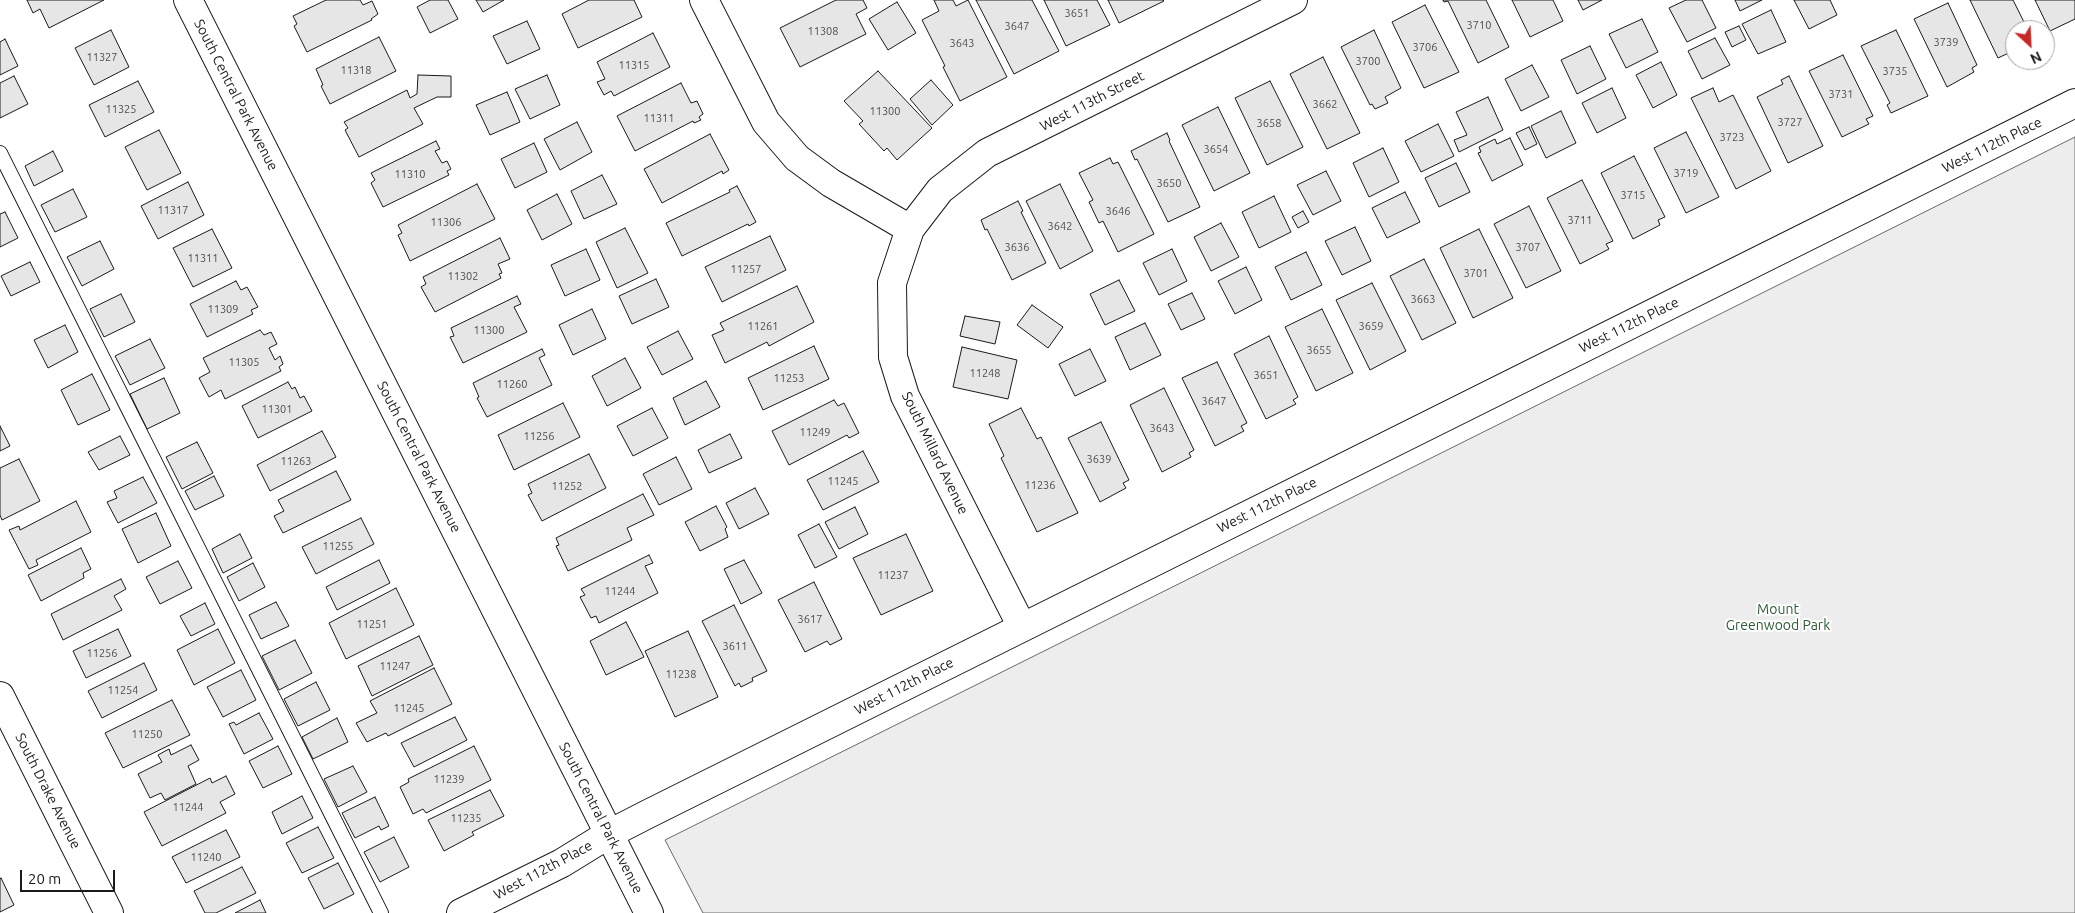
<!DOCTYPE html>
<style>
body{margin:0}
#map{position:relative;width:2075px;height:913px;overflow:hidden;background:#fff;font-family:Ubuntu,sans-serif}
canvas{display:block}
.north{position:absolute;left:2005px;top:20px;width:50px;height:50px;box-sizing:border-box;background:#fff;border:1px solid #a3a3a3;border-radius:50%;rotate:155deg;font-size:14px;font-weight:700;line-height:20px;text-align:center;color:#1a1a1a}
.north::after{content:'';display:block;margin:auto;width:18px;height:22px;background:#c62828;clip-path:polygon(50% 0,100% 100%,50% 72%,0 100%)}
.scale{position:absolute;left:20px;top:870px;width:95px;height:22px;box-sizing:border-box;border:2px solid #1a1a1a;border-top:0;padding-left:6px;font-size:15px;line-height:18px;white-space:nowrap;color:#1a1a1a;-webkit-text-stroke:4px #fff;paint-order:stroke}
</style>
<div id="map">
<canvas width="2075" height="913"></canvas>
<div class="north">N</div>
<div class="scale">20 m</div>
</div>
<script>
const c = document.querySelector('canvas').getContext('2d');
c.lineJoin = 'round';
function fillPath(path, color) { c.fillStyle = color; c.fill(path, 'evenodd'); }
const shape = rows => new Path2D(rows.map(r => 'M' + r).join(''));
function stroke(path, color, width, dash) { c.strokeStyle = color; c.lineWidth = width; c.lineCap = dash ? 'butt' : 'round'; c.setLineDash(dash || []); c.stroke(path); }
function write(font, color, halo, rows, align = 'center') {
  c.font = font + ' Ubuntu,sans-serif'; c.lineWidth = 4; c.setLineDash([]); c.textBaseline = 'middle'; c.strokeStyle = halo; c.fillStyle = color; for (const [text, x, y, turn = 0] of rows) {
    c.save(); c.translate(x, y); c.rotate((+turn || 0) * Math.PI / 180); c.textAlign = isNaN(turn) ? turn : align; if (halo) c.strokeText(text, 0, 0); c.fillText(text, 0, 0); c.restore();
  }
}
const built = shape([
 [2075,137,2075,913,703,913,665,840,2075,137]
]);
fillPath(built, '#ededed');
stroke(built, '#6a6a6a', 1);
const building = shape([
 [27,0,104,0,49,28,40,9,33,13,27,0],
 [326,0,360,0,363,5,372,1,378,14,371,19,372,20,307,52,294,26,297,24,293,16,326,0],
 [430,0,448,0,458,19,430,33,417,7,430,0],
 [476,0,504,0,483,12,476,0],
 [589,0,634,0,642,17,578,48,562,14,589,0],
 [836,0,863,0,867,8,856,14,866,34,800,67,780,28,836,0],
 [934,0,953,0,956,6,968,0,1007,77,960,101,943,67,945,66,922,20,939,11,934,0],
 [976,0,1032,0,1059,51,1014,74,976,0],
 [1044,0,1097,0,1110,25,1066,46,1044,0],
 [1108,0,1163,0,1164,1,1119,23,1108,0],
 [1443,0,1486,0,1509,47,1478,63,1448,1,1444,2,1443,0],
 [1512,0,1553,0,1563,21,1530,37,1512,0],
 [1578,0,1602,0,1583,10,1578,0],
 [1686,0,1702,0,1716,28,1687,42,1669,8,1686,0],
 [1735,0,1762,0,1740,11,1735,0],
 [1794,0,1830,0,1837,15,1809,29,1794,0],
 [1970,0,2013,0,2028,30,2015,30,2015,50,1998,58,1970,0],
 [2035,0,2075,0,2075,19,2050,31,2035,0],
 [897,2,916,33,888,50,869,19,897,2],
 [1948,3,1977,65,1972,68,1974,72,1947,87,1914,19,1948,3],
 [1425,5,1459,72,1424,88,1392,22,1425,5],
 [1771,10,1786,42,1758,54,1742,24,1771,10],
 [1642,19,1658,52,1626,68,1609,34,1642,19],
 [527,21,540,49,507,64,493,36,527,21],
 [1739,26,1746,40,1732,47,1725,32,1739,26],
 [111,30,129,67,94,85,75,48,111,30],
 [1374,30,1401,88,1385,97,1388,103,1375,109,1372,104,1370,105,1341,47,1374,30],
 [1896,30,1928,96,1891,113,1887,105,1890,103,1861,46,1896,30],
 [653,33,670,67,614,96,611,91,604,95,597,82,605,79,597,62,653,33],
 [379,37,396,71,330,104,321,86,323,85,316,69,379,37],
 [1715,38,1730,65,1702,79,1688,51,1715,38],
 [5,39,18,66,0,75,0,42,5,39],
 [1590,46,1606,79,1577,94,1561,60,1590,46],
 [1843,55,1873,116,1866,119,1869,124,1842,137,1809,71,1843,55],
 [1323,57,1360,133,1327,149,1290,74,1323,57],
 [1661,62,1677,95,1653,108,1636,75,1661,62],
 [1532,65,1549,97,1521,111,1505,79,1532,65],
 [878,71,932,128,897,160,887,148,884,151,859,124,863,121,844,101,878,71],
 [418,75,451,76,451,97,437,97,414,108,423,124,359,157,345,130,348,128,344,122,407,90,410,98,417,94,418,75],
 [547,75,560,105,530,119,515,89,547,75],
 [14,76,28,104,0,118,0,83,14,76],
 [1789,76,1823,146,1788,163,1757,97,1783,84,1781,80,1789,76],
 [931,80,953,105,932,125,910,99,931,80],
 [138,81,154,112,105,137,89,105,138,81],
 [1270,81,1303,147,1267,165,1235,98,1270,81],
 [681,83,691,103,697,101,703,114,699,117,701,120,694,123,693,121,635,151,617,116,681,83],
 [1612,88,1626,118,1597,133,1582,103,1612,88],
 [1713,88,1719,102,1733,95,1771,171,1736,189,1691,98,1713,88],
 [507,92,520,122,490,135,476,105,507,92],
 [1488,97,1503,130,1459,152,1454,140,1467,135,1456,112,1488,97],
 [1218,107,1250,173,1214,191,1182,125,1218,107],
 [1561,111,1576,143,1546,158,1531,126,1561,111],
 [577,122,592,152,560,170,544,139,577,122],
 [1438,124,1454,156,1421,172,1405,141,1438,124],
 [1529,127,1537,144,1525,150,1516,133,1529,127],
 [159,130,181,173,147,190,125,147,159,130],
 [1686,132,1719,197,1686,213,1654,148,1686,132],
 [1167,133,1170,140,1169,141,1200,207,1168,222,1137,159,1135,160,1131,151,1167,133],
 [710,134,729,170,723,174,722,171,662,203,644,169,710,134],
 [1510,138,1523,165,1492,181,1478,153,1481,152,1479,147,1495,139,1497,144,1510,138],
 [436,141,440,149,435,151,442,163,447,161,451,169,447,171,449,175,383,207,371,183,375,180,371,173,436,141],
 [534,143,547,172,515,188,501,159,534,143],
 [1383,148,1399,182,1369,197,1353,163,1383,148],
 [53,151,63,171,34,186,25,166,53,151],
 [1634,156,1665,217,1658,220,1660,225,1633,239,1601,173,1634,156],
 [1110,158,1113,164,1118,162,1154,234,1118,252,1103,221,1099,223,1089,202,1093,200,1079,173,1110,158],
 [1456,163,1470,192,1439,207,1425,178,1456,163],
 [1326,171,1341,201,1313,215,1297,185,1326,171],
 [602,175,617,204,584,219,571,191,602,175],
 [1582,180,1613,241,1606,244,1609,249,1580,264,1547,198,1582,180],
 [188,182,204,215,158,239,141,206,188,182],
 [477,184,495,219,410,261,398,235,402,233,398,225,477,184],
 [1060,184,1093,251,1060,269,1026,201,1060,184],
 [737,186,756,222,749,226,748,224,682,256,666,223,730,192,729,190,737,186],
 [73,189,87,217,55,232,41,205,73,189],
 [1405,192,1420,222,1387,238,1372,208,1405,192],
 [557,194,572,224,542,240,527,210,557,194],
 [1274,196,1291,232,1259,248,1242,212,1274,196],
 [1018,201,1023,211,1021,212,1046,263,1012,280,987,229,985,230,981,220,1018,201],
 [1529,206,1561,271,1526,288,1494,224,1529,206],
 [1303,211,1309,222,1298,228,1292,217,1303,211],
 [5,212,18,238,0,247,0,214,5,212],
 [1221,223,1239,257,1211,271,1194,237,1221,223],
 [1355,227,1371,261,1342,275,1325,241,1355,227],
 [625,228,648,273,617,288,596,242,625,228],
 [212,229,232,268,193,287,173,248,212,229],
 [1479,229,1513,298,1473,318,1440,248,1479,229],
 [770,236,786,270,722,302,705,267,770,236],
 [500,238,510,259,498,264,502,273,499,274,501,278,435,312,421,287,426,284,423,277,500,238],
 [100,241,114,269,82,286,67,257,100,241],
 [586,249,600,280,565,296,551,265,586,249],
 [1172,249,1187,281,1159,295,1143,263,1172,249],
 [1306,252,1322,285,1291,300,1275,267,1306,252],
 [1424,259,1456,323,1422,340,1390,276,1424,259],
 [30,262,40,282,11,296,1,276,30,262],
 [1246,267,1262,300,1235,314,1218,281,1246,267],
 [656,279,669,307,632,324,619,296,656,279],
 [1119,280,1135,311,1105,325,1090,294,1119,280],
 [236,281,241,290,247,287,258,307,251,310,253,314,207,337,190,304,236,281],
 [1372,283,1406,351,1370,370,1336,300,1372,283],
 [797,286,814,322,769,346,767,342,725,363,712,335,724,330,720,323,797,286],
 [1192,293,1205,319,1181,330,1168,304,1192,293],
 [121,294,135,322,104,337,90,309,121,294],
 [517,296,521,304,514,307,527,332,463,363,450,337,454,336,451,328,517,296],
 [1032,305,1063,327,1048,348,1017,325,1032,305],
 [592,309,606,339,573,355,559,325,592,309],
 [1322,309,1353,373,1316,391,1285,327,1322,309],
 [965,316,1000,322,995,344,960,336,965,316],
 [1145,323,1161,355,1130,370,1115,337,1145,323],
 [65,325,78,352,48,368,34,340,65,325],
 [260,330,264,335,271,332,277,344,269,348,275,360,280,356,283,364,279,367,281,371,225,399,221,390,209,397,199,378,210,372,203,358,260,330],
 [678,331,693,359,662,375,647,347,678,331],
 [1269,336,1298,397,1293,400,1296,404,1266,419,1234,354,1269,336],
 [150,339,165,368,130,385,115,356,150,339],
 [814,346,829,379,763,410,748,378,814,346],
 [962,347,1017,360,1008,399,953,387,962,347],
 [542,349,545,355,539,358,552,385,487,417,477,398,479,397,473,383,542,349],
 [1090,349,1106,381,1075,396,1059,364,1090,349],
 [625,358,641,388,607,406,592,376,625,358],
 [1217,362,1247,423,1241,426,1244,431,1215,446,1182,378,1217,362],
 [92,374,110,410,78,425,61,390,92,374],
 [164,378,180,413,147,429,130,394,164,378],
 [706,381,720,407,685,425,673,398,706,381],
 [288,382,292,389,295,387,300,398,304,396,312,411,258,438,242,406,288,382],
 [1164,388,1194,450,1189,453,1191,457,1162,472,1130,405,1164,388],
 [834,400,838,406,844,403,859,433,849,438,847,435,789,465,772,431,834,400],
 [563,403,580,437,514,470,498,435,563,403],
 [652,408,668,438,633,456,617,426,652,408],
 [1021,408,1037,439,1041,437,1078,513,1037,532,1001,458,1004,456,989,424,1021,408],
 [1101,422,1129,480,1123,483,1126,488,1100,502,1068,438,1101,422],
 [0,426,10,446,0,451,0,426],
 [322,431,336,457,270,491,257,465,322,431],
 [730,434,742,458,709,473,698,450,730,434],
 [120,436,130,455,99,470,88,452,120,436],
 [197,442,213,473,182,489,166,457,197,442],
 [863,451,879,482,823,510,807,480,863,451],
 [589,454,606,488,542,521,528,495,532,493,528,484,589,454],
 [676,457,692,489,659,505,643,474,676,457],
 [19,459,40,501,2,520,0,515,0,468,19,459],
 [336,471,351,500,283,533,274,516,284,511,278,500,336,471],
 [214,476,224,496,195,510,185,491,214,476],
 [143,477,157,503,118,523,107,502,117,498,114,491,143,477],
 [755,488,769,514,739,529,726,503,755,488],
 [643,494,654,515,627,528,632,540,568,571,556,546,559,545,556,538,643,494],
 [76,501,91,532,36,560,38,565,29,569,9,530,19,526,20,530,76,501],
 [716,506,727,527,725,529,728,537,700,551,685,522,716,506],
 [855,507,868,534,839,549,825,522,855,507],
 [156,513,171,546,138,563,122,529,156,513],
 [361,518,374,544,316,574,302,547,361,518],
 [819,524,837,557,815,568,798,535,819,524],
 [240,534,252,558,223,573,212,549,240,534],
 [906,534,933,591,881,615,853,558,906,534],
 [81,548,91,569,83,573,84,578,41,601,28,575,81,548],
 [649,555,653,563,645,566,658,593,599,623,596,616,591,618,580,597,585,595,581,589,649,555],
 [379,560,390,583,337,610,326,587,379,560],
 [744,560,762,593,741,604,724,569,744,560],
 [178,561,192,588,160,604,146,577,178,561],
 [253,563,265,587,239,601,227,577,253,563],
 [121,579,126,589,114,596,122,610,63,640,51,614,121,579],
 [814,582,842,639,830,645,827,641,805,652,778,600,814,582],
 [396,588,414,625,346,659,329,623,396,588],
 [276,602,289,626,261,639,249,615,276,602],
 [205,603,215,624,191,636,180,616,205,603],
 [734,605,767,671,752,678,753,681,741,687,739,683,735,686,702,621,734,605],
 [626,622,644,657,606,675,590,641,626,622],
 [118,629,131,656,86,678,73,651,118,629],
 [218,629,235,663,194,685,177,650,218,629],
 [688,631,718,697,675,717,645,651,688,631],
 [419,636,433,665,372,696,358,666,419,636],
 [295,640,312,673,279,690,262,656,295,640],
 [144,663,157,690,102,718,88,691,144,663],
 [434,668,452,704,388,736,386,733,367,742,356,723,377,713,370,701,434,668],
 [241,670,256,700,223,717,207,687,241,670],
 [316,682,330,710,298,726,284,699,316,682],
 [172,700,190,735,123,768,105,733,172,700],
 [259,713,273,739,244,754,229,724,234,722,236,725,259,713],
 [455,717,467,740,414,767,401,743,455,717],
 [337,718,348,742,313,759,302,737,337,718],
 [191,745,199,760,188,766,196,784,165,800,161,793,150,798,138,774,162,762,158,755,169,749,171,755,191,745],
 [278,746,292,774,263,788,249,761,278,746],
 [474,746,491,780,426,813,423,809,413,814,400,787,409,782,408,779,474,746],
 [353,766,367,792,338,807,324,779,353,766],
 [226,776,235,794,220,802,226,813,162,846,144,812,210,778,212,783,226,776],
 [490,790,504,816,472,832,474,835,444,851,428,820,490,790],
 [302,796,313,818,282,834,272,812,302,796],
 [375,797,389,826,381,830,379,826,355,838,342,813,375,797],
 [318,827,334,858,302,873,286,843,318,827],
 [226,830,240,857,186,883,172,857,226,830],
 [394,837,409,867,380,882,364,852,394,837],
 [338,863,354,894,324,909,308,878,338,863],
 [242,867,256,893,216,913,205,913,194,891,242,867],
 [1,878,14,905,0,912,0,879,1,878],
 [260,900,266,913,235,913,260,900]
]);
fillPath(building, '#e6e6e6');
stroke(building, '#1a1a1a', 1);
const service = shape([
 [0,153,381,913]
]);
const minor = shape([
 [188,0,649,913],
 [704,0,766,122,797,158,831,183,910,229,892,283,893,357,905,396,1022,627],
 [910,229,940,190,987,153,1293,0],
 [0,696,109,913],
 [461,913,562,863,609,834,648,814,2075,103]
]);
stroke(service, '#1a1a1a', 16);
stroke(minor, '#1a1a1a', 30);
stroke(service, '#fff', 14);
stroke(minor, '#fff', 28);
write('11px', '#4d4d4d', null, [
 ["3651",1077,13],
 ["3710",1479,25],
 ["3647",1017,26],
 ["11308",823,31],
 ["3739",1946,42],
 ["3643",962,43],
 ["3706",1425,47],
 ["11327",102,57],
 ["3700",1368,61],
 ["11315",634,65],
 ["11318",356,70],
 ["3735",1895,71],
 ["3731",1841,94],
 ["3662",1325,104],
 ["11325",121,109],
 ["11300",885,111],
 ["11311",659,118],
 ["3727",1790,122],
 ["3658",1269,123],
 ["3723",1732,137],
 ["3654",1216,149],
 ["3719",1686,173],
 ["11310",410,174],
 ["3650",1169,183],
 ["3715",1633,195],
 ["11317",173,210],
 ["3646",1118,211],
 ["3711",1580,220],
 ["11306",446,222],
 ["3642",1060,226],
 ["3636",1017,247],
 ["3707",1528,247],
 ["11311",203,258],
 ["11257",746,269],
 ["3701",1476,273],
 ["11302",463,276],
 ["3663",1423,299],
 ["11309",223,309],
 ["11261",763,326],
 ["3659",1371,326],
 ["11300",489,330],
 ["3655",1319,350],
 ["11305",244,362],
 ["11248",985,373],
 ["3651",1266,375],
 ["11253",789,378],
 ["11260",512,384],
 ["3647",1214,401],
 ["11301",277,409],
 ["3643",1162,428],
 ["11249",815,432],
 ["11256",539,436],
 ["3639",1099,459],
 ["11263",296,461],
 ["11245",843,481],
 ["11236",1040,485],
 ["11252",567,486],
 ["11255",338,546],
 ["11237",893,575],
 ["11244",620,591],
 ["3617",810,619],
 ["11251",372,624],
 ["3611",735,646],
 ["11256",102,653],
 ["11247",395,666],
 ["11238",681,674],
 ["11254",123,690],
 ["11245",409,708],
 ["11250",147,734],
 ["11239",449,779],
 ["11244",188,807],
 ["11235",466,818],
 ["11240",206,857]
]);
write('14px', '#1a1a1a', '#fff', [
 ["South Central Park Avenue",236,95,63],
 ["West 113th Street",1092,101,-27],
 ["West 112th Place",1992,145,-26],
 ["West 112th Place",1629,325,-26],
 ["South Millard Avenue",935,453,64],
 ["South Central Park Avenue",419,457,63],
 ["West 112th Place",1267,505,-26],
 ["West 112th Place",904,686,-27],
 ["South Drake Avenue",48,791,63],
 ["South Central Park Avenue",601,818,63],
 ["West 112th Place",543,870,-28]
]);
write('14px', '#2b5a34', '#fff', [
 ["Mount",1778,609],
 ["Greenwood Park",1778,625]
]);
</script>
